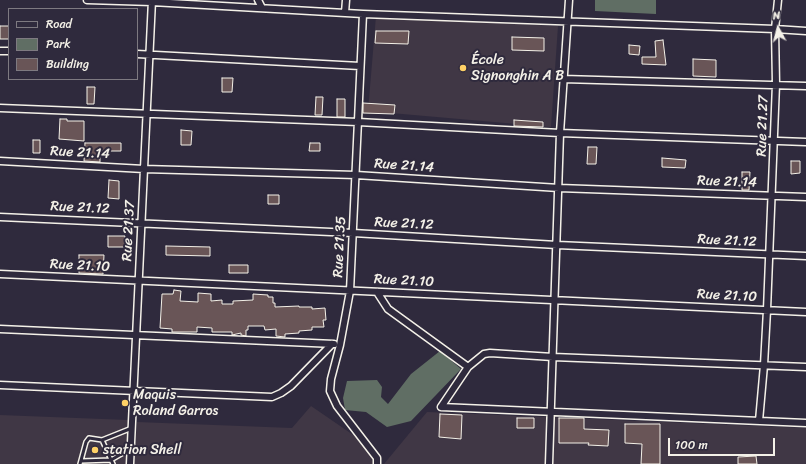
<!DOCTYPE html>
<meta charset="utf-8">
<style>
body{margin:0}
#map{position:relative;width:806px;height:464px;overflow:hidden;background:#2f2a3d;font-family:Sriracha,sans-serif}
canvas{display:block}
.legend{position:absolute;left:8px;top:8px;width:130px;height:72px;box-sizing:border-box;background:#2f2a3d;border:1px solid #7e7a81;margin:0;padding:5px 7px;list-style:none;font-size:12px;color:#f4f1e8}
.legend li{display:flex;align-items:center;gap:8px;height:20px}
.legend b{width:20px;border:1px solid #7e7a81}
.north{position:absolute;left:758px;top:8px;width:40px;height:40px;-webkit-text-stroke:3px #2f2a3d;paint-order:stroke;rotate:353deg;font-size:11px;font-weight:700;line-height:16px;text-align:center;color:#f4f1e8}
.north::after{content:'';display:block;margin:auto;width:14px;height:18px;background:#f4f1e8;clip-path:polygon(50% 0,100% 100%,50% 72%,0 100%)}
.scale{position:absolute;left:668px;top:438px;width:107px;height:18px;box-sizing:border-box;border:2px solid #f4f1e8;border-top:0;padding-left:5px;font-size:12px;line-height:14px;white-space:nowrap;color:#f4f1e8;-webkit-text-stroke:3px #2f2a3d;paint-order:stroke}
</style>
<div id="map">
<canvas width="806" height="464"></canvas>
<ul class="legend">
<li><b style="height:5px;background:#2f2a3d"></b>Road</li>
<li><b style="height:11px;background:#606e64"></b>Park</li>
<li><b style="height:11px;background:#695557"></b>Building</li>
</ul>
<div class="north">N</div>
<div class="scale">100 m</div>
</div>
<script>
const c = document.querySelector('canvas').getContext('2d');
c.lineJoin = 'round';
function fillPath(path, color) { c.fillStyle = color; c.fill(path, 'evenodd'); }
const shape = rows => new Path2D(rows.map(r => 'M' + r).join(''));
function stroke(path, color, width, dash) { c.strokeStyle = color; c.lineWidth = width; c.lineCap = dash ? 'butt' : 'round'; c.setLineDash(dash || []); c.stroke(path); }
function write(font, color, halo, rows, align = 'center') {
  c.font = font + ' Sriracha,sans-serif'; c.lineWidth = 4; c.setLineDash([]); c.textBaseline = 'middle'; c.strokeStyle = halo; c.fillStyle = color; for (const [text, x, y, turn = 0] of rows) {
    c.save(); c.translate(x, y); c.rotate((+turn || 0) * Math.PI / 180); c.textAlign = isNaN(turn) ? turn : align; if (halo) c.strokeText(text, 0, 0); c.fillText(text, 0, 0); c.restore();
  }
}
fillPath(shape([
 [376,16,558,26,551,127,368,111],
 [311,406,365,443,375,459,375,464,134,464,137,422,292,428],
 [427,412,806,428,806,464,384,464],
 [0,415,128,420,127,464,0,464]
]), '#403745');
fillPath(shape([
 [595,0,656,0,656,14,595,11],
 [440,351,461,369,411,421,387,427,366,412,345,410,343,398,347,381,377,380,382,387,381,397,388,404,411,374]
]), '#606e64');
const building = shape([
 [0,26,9,26,9,39,0,39,0,26],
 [376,31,409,31,408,44,375,43,376,31],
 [512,37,544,38,544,51,512,50,512,37],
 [663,40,666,65,642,64,642,57,656,57,655,41,663,40],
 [629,45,640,46,639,55,629,54,629,45],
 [693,59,716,60,716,77,693,76,693,59],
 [222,78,233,78,232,92,222,92,222,78],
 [87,87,95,87,94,104,87,104,87,87],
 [316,97,323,97,322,115,315,115,316,97],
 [337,99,345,99,345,117,337,117,337,99],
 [363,103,395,105,394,114,363,113,363,103],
 [60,119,67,119,67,121,84,121,84,141,59,139,60,119],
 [514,120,543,122,543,127,514,126,514,120],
 [181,130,192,131,191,145,181,145,181,130],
 [33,140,40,140,40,153,33,153,33,140],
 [85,143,121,143,121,151,100,151,100,162,84,161,85,143],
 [310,143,320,143,320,151,309,151,310,143],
 [588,147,597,147,596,164,587,164,588,147],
 [662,158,686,160,685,168,662,167,662,158],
 [791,161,800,161,800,173,791,174,791,161],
 [742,172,750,172,749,190,742,190,742,172],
 [109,180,119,181,119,199,108,198,109,180],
 [268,195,279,195,279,204,268,204,268,195],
 [108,236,125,236,125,247,108,247,108,236],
 [166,246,210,247,210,256,166,255,166,246],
 [79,255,104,255,103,274,79,273,79,255],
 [229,265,248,265,248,273,229,273,229,265],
 [174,290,181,291,180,301,198,302,198,293,211,294,211,301,222,300,222,304,233,304,233,301,253,300,253,294,268,295,268,297,273,297,273,303,275,303,275,307,299,306,299,307,312,307,312,309,325,308,326,320,323,320,324,327,312,327,312,330,299,331,299,333,285,334,285,337,276,336,276,329,265,330,264,326,248,326,248,330,246,330,246,336,241,335,241,333,232,335,232,332,212,332,212,328,197,327,197,332,172,332,172,329,160,328,162,294,173,294,174,290],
 [440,414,462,415,461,439,439,437,440,414],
 [517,418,534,418,534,428,517,428,517,418],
 [559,418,584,418,584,429,609,430,608,446,588,445,589,443,559,443,559,418],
 [625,424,660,424,660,464,641,464,642,444,625,443,625,424],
 [756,456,757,464,738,464,738,457,756,456]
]);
fillPath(building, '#695557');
stroke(building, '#f4f1e8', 1);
const lane = shape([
 [102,440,132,428],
 [81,461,111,460,130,449],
 [80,464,86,442,89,438,102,440,113,464]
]);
const street = shape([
 [87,0,152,2,363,14,775,29,806,31],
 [258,0,262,8],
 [345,13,346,0],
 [363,14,350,291,340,345,331,379,330,391,337,406,377,458,377,464],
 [0,51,9,51],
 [137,54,360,66],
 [563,79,806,86],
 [0,108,358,122,560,133,806,142],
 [0,161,144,169,356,175,559,188,806,197],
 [0,217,353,233,557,245,806,256],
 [0,274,806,312],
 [377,292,388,309,468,367],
 [0,329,334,344],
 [0,385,272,397,281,393,291,386,332,344],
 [441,407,468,367,484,354,490,353,553,357,806,367],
 [441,407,806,423],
 [759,421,764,365,767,310,776,84,775,29,778,0],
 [130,464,152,0],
 [549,464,560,133,569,0]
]);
stroke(lane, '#f4f1e8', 6);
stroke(street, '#f4f1e8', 9);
stroke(lane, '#2f2a3d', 3);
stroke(street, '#2f2a3d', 6);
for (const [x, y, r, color] of [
 [463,68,4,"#ffd166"],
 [125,403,4,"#ffd166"],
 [95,450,4,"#ffd166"]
]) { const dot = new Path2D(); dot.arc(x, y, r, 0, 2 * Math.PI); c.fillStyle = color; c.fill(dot); stroke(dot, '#2f2a3d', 1.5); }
write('14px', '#f4f1e8', '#2f2a3d', [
 ["École",471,60],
 ["Signonghin A B",471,76],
 ["Maquis",133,395],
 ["Roland Garros",133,411],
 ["station Shell",103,450]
], 'left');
write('14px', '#f4f1e8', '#2f2a3d', [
 ["Rue 21.27",763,126,-88],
 ["Rue 21.14",80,153,3],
 ["Rue 21.14",404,166,4],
 ["Rue 21.14",727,182,2],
 ["Rue 21.12",80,208,3],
 ["Rue 21.12",404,224,3],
 ["Rue 21.37",129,231,-87],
 ["Rue 21.12",727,241,3],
 ["Rue 21.35",340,247,-87],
 ["Rue 21.10",80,266,3],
 ["Rue 21.10",404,281,3],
 ["Rue 21.10",727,296,3]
]);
</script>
